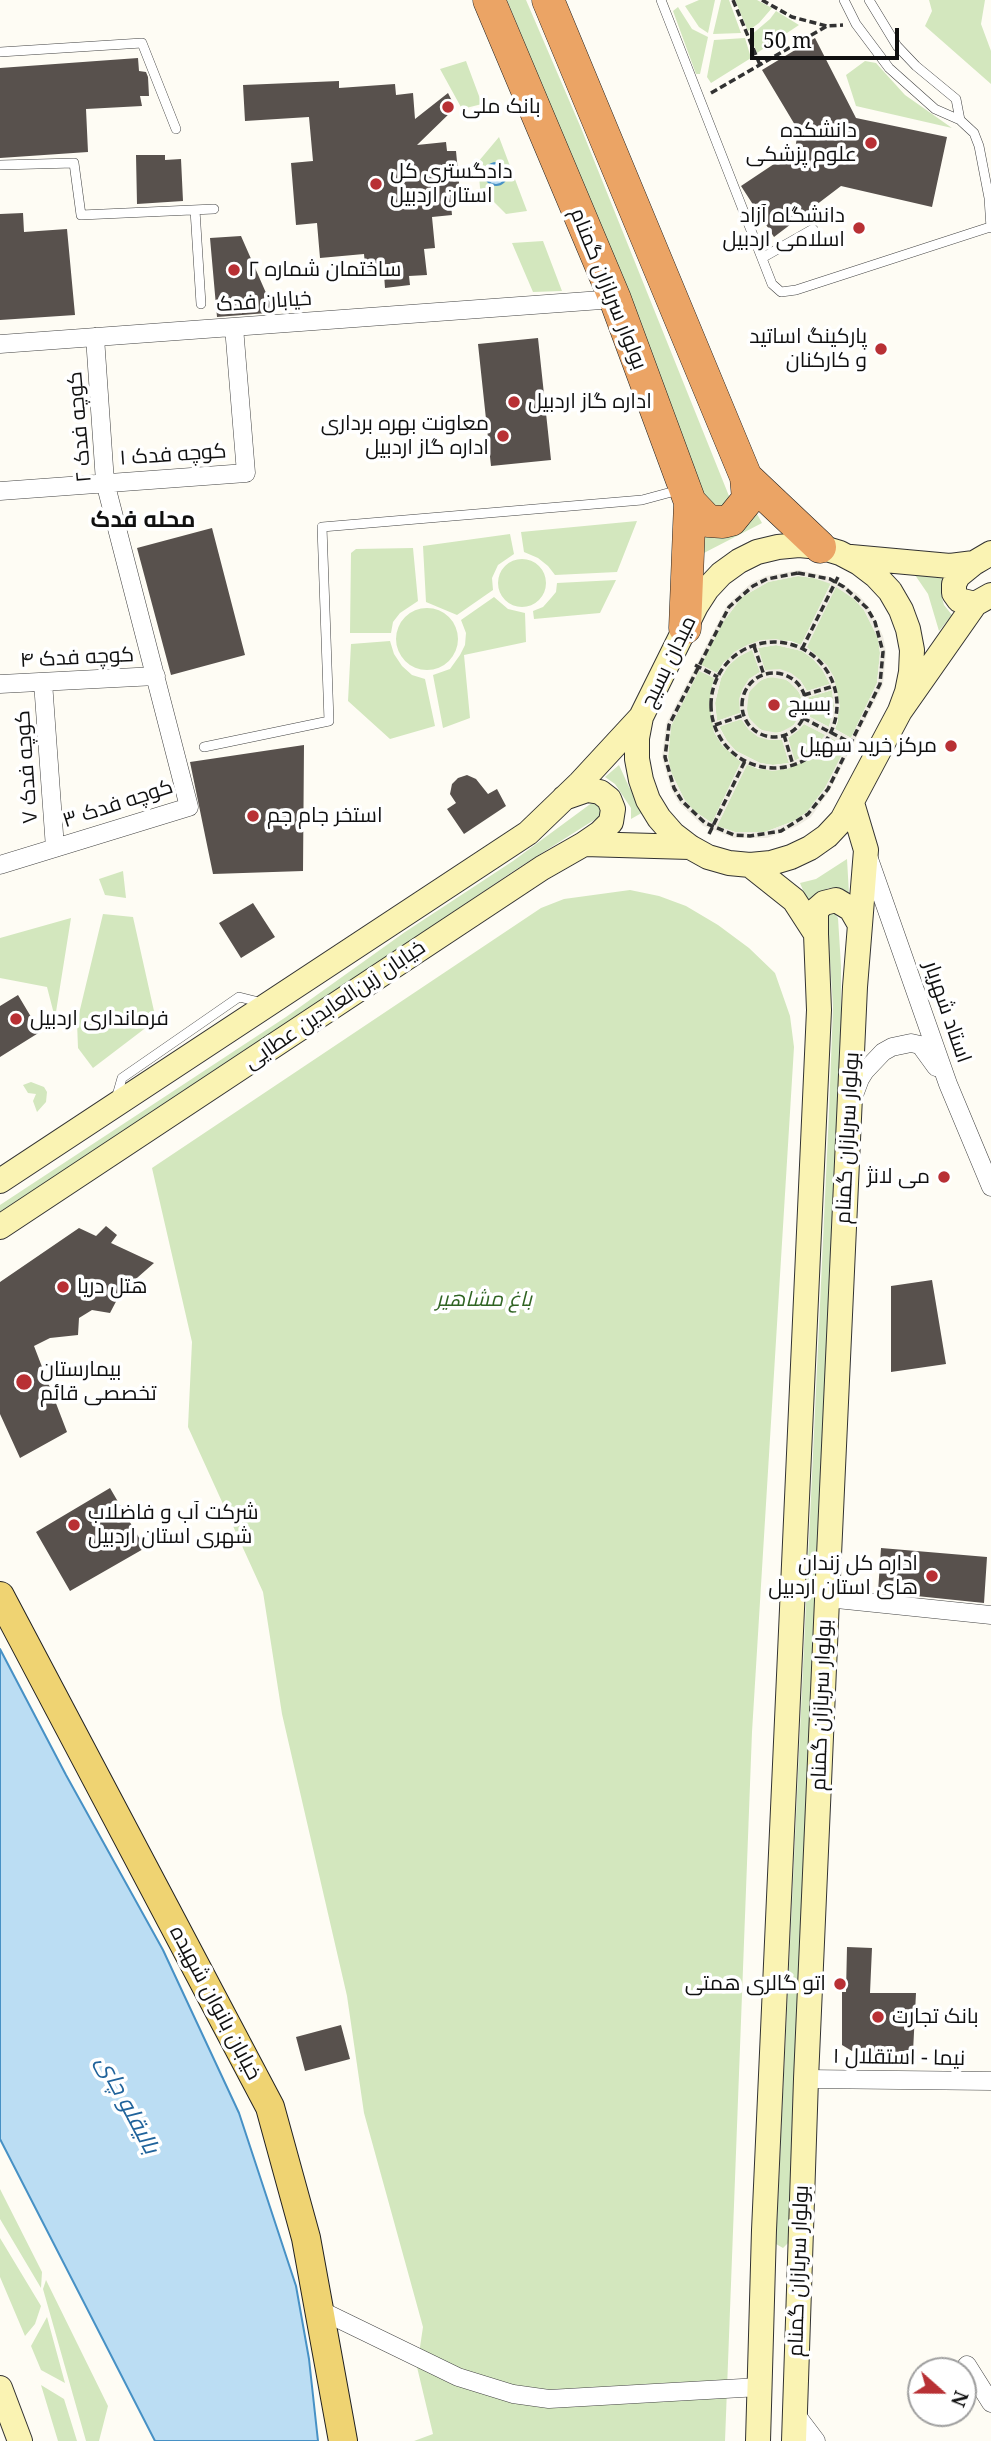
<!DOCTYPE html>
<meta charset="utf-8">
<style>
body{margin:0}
#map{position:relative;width:991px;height:2441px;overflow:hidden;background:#fefcf4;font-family:"Noto Serif",serif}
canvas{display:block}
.north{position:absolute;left:907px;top:2357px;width:70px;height:70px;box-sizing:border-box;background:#fff;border:2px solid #9f9f9f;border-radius:50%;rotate:111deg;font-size:19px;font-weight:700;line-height:28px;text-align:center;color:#101010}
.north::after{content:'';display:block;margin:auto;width:24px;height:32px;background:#b83034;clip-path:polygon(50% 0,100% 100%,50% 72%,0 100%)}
.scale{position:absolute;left:750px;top:28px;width:149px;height:32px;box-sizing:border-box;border:4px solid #101010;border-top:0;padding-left:9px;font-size:21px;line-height:24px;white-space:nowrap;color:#101010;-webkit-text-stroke:5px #fff;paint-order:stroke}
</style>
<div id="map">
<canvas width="991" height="2441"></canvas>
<div class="north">N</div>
<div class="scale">50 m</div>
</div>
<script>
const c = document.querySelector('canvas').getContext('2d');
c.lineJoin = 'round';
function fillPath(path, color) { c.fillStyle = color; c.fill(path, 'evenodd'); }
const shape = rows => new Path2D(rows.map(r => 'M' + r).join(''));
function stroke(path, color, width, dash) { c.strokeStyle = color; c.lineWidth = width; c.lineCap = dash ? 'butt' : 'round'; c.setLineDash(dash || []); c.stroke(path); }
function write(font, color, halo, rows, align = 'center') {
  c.font = font + ' "Noto Serif",Cairo,serif'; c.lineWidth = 7; c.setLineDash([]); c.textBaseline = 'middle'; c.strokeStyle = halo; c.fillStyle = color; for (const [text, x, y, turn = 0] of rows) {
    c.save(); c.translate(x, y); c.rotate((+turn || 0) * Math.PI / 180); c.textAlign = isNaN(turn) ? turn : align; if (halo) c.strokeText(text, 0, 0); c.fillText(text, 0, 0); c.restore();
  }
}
fillPath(shape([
 [507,0,526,0,581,128,729,496,730,504,724,509,704,508,563,137],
 [699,0,715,0,708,33,699,27,685,6],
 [721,0,729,0,741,33,713,34],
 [735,0,757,0,772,8,759,23,748,31],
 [929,0,985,0,981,24,991,51,991,84,925,26,932,11],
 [678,7,692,29,708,37,700,74,696,74,673,11],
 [776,11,799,25,757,53,750,36,770,19],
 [745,38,751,58,711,83,707,77,714,40],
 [466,61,482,104,462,109,440,69],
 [865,61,876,63,905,95,952,128,856,106,846,75],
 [499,137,527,211,506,214,480,188,478,162],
 [543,241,562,291,533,292,512,243],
 [752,505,762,523,700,555,703,533],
 [637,521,617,572,555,575,548,566,538,558,524,552,521,532],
 [510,534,514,554,498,565,492,578,493,590,457,615,426,602,423,546],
 [413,548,418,601,400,613,393,622,391,633,350,633,351,553,356,549],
 '498 583a24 24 0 1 1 48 0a24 24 0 1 1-48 0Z',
 [915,575,942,577,941,594,944,605,952,615,939,631,928,594],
 [798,576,814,578,831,583,801,645,791,641,761,640,724,662,717,673,701,665,723,622,742,597,768,582],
 [616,580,600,613,534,619,533,611,543,607,551,598,556,592,557,583],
 [836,586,854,599,864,610,878,638,880,653,877,683,851,738,835,729,838,721,834,677,806,648],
 [494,597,508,609,525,613,526,642,464,655,470,718,443,728,433,675,450,669,460,655,465,645,466,633,461,620],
 '396 639a31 31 0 1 1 62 0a31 31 0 1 1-62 0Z',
 [390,641,394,654,402,666,412,675,425,679,435,726,390,739,348,701,351,644],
 [776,645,802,651,813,659,822,669,830,684,807,691,800,680,765,671,758,648],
 [752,649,760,672,749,679,740,713,717,721,715,703,721,678,728,666,738,657],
 [698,670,715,678,711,689,714,732,722,745,741,762,712,823,694,811,684,799,671,772,668,757,671,726],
 '746 705a28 28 0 1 1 56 0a28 28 0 1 1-56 0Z',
 [832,690,834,706,829,727,808,716,809,697],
 [742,719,749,730,782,739,789,763,773,765,760,763,736,751,727,741,719,726],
 [804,724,826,735,810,753,794,761,788,738],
 [831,738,847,746,825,788,807,812,794,821,765,832,735,832,717,826,747,764,758,769,787,769,825,747],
 [619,765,629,787,645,811,631,819,631,808,615,784,605,777],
 [593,802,600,803,602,815,515,870,0,1218,0,1205,286,1017,405,932,513,861],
 [847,859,849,894,828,888,810,907,800,883,816,879],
 [123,871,126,898,105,895,99,879],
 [630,890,659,896,686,906,718,925,749,948,775,973,790,1016,794,1047,752,1732,725,2441,414,2441,433,2434,417,2367,423,2327,364,2113,347,1996,282,1714,263,1592,188,1427,192,1342,152,1168,541,908,564,899],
 [834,913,838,918,841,966,841,1081,792,2117,789,2238,788,2243,783,2248,776,2244,829,1112,833,1007,827,914],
 [103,914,133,917,156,1020,93,1068,78,1048,77,1022],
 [71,918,55,1018,47,987,0,978,0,938],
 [31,1082,44,1087,47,1092,46,1102,37,1112,33,1101,36,1094,28,1093,23,1085],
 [0,2189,42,2272,41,2288,0,2219],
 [0,2238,41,2306,35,2324,25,2336,0,2277],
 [46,2280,108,2406,99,2441,86,2441,43,2289],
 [47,2317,65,2383,41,2370,31,2346],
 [41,2385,64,2399,77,2441,58,2441]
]), '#d3e7be');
fillPath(shape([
 [799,570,831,577,858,594,869,607,883,636,886,652,883,685,830,790,811,817,797,826,767,838,734,838,703,826,679,803,671,789,662,757,666,724,727,605,751,583,766,576],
 [798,576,814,578,831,584,801,645,776,639,761,640,747,645,734,652,717,673,701,665,723,622,742,597,768,582],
 [836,587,854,599,864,610,878,638,880,653,877,683,851,738,835,729,840,706,834,677,827,665,807,647],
 [776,645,802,651,813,659,822,669,830,684,807,691,800,680,791,673,780,669,765,670,758,648],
 [752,650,760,672,749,679,743,688,739,699,740,713,717,721,715,703,721,678,728,666,738,657],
 [699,671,714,678,709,703,714,732,722,745,741,762,712,823,694,811,684,799,671,772,668,757,671,726],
 [770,677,787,680,799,692,802,700,802,709,794,725,779,733,761,730,749,718,747,709,749,692,761,680],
 [832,690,834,706,829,727,808,716,809,697],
 [741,719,749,730,758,737,769,740,782,740,789,763,773,765,760,763,736,751,727,741,719,727],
 [804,724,825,735,810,753,795,761,788,738,799,730],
 [831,738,846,746,825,788,807,812,794,821,765,832,735,832,717,826,747,765,772,771,787,769,814,757]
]), '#efece2');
const water = shape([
 '485 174a11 11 0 1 1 22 0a11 11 0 1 1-22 0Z',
 [0,1649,66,1775,163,1950,239,2113,296,2286,309,2359,318,2441,155,2441,0,2139,0,1649]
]);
fillPath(water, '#bbddf3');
stroke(water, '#4791c5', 2);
fillPath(shape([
 [815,38,856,118,947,137,932,207,841,186,774,237,741,186,795,150,798,130,762,70],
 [138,58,139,71,146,72,148,77,149,96,140,96,142,106,86,109,88,152,0,158,0,68],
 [339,81,339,88,395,84,396,95,413,93,415,119,448,93,454,105,453,110,417,145,446,142,447,151,456,151,461,204,451,205,452,215,432,217,435,248,424,249,427,275,409,276,410,285,385,288,384,274,366,276,364,254,320,258,317,223,296,225,291,163,313,161,309,117,245,121,243,85],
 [136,155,165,155,165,160,181,159,183,201,137,204],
 [23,213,24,232,67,229,75,315,0,320,0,214],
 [241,236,270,302,269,311,267,313,217,317,210,238],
 [538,338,551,460,491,466,478,344],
 [212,528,245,655,171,675,137,548],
 [304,745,303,871,213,874,190,762],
 [467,775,476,779,488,794,497,789,506,806,464,834,447,809,456,803,450,794,452,784,458,778],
 [253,903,275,937,241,958,219,923],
 [18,995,40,1032,0,1057,0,1006],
 [106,1226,117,1235,111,1243,154,1263,121,1292,110,1313,92,1310,79,1318,78,1335,50,1338,34,1346,67,1432,20,1458,0,1414,0,1282,79,1228,96,1236],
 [932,1280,946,1364,891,1372,891,1286],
 [110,1488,145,1548,70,1591,36,1532],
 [881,1548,987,1557,984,1603,878,1592],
 [847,1947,872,1948,870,1993,916,1993,913,2052,852,2051,842,2045,842,1992,846,1992],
 [341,2025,350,2059,305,2071,296,2037]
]), '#58514d');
const lane = shape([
 [661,0,772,284,781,292,796,290,990,227],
 [844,0,856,24,889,68,935,109,960,120,974,133,979,146,989,198,991,228],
 [869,0,897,46,916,66,956,99,960,120],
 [0,52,142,43,176,129],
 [0,165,74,163,81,215,214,209],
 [195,210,201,304],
 [762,258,813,229],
 [204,747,329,721,322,527,642,500,679,490],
 [116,1099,122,1078,239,997,263,1003]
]);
const street = shape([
 [0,344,615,299],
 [0,491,246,473,234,327],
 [43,682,55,848],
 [0,684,156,676],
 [869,859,948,1084,991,1187],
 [0,865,189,807,105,482,95,337],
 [854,1095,860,1079,865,1071,883,1052,892,1047,911,1043,920,1045,936,1067],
 [827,1598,991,1615],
 [806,2079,991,2081],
 [318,2309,458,2377,513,2394,549,2399,760,2387],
 [967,2365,991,2403],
 [794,2412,816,2441]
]);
const secondary = shape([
 [851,557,950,566,974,563,991,553],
 [974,563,958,576,954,584,954,593,959,600,975,604],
 [900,711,907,692,911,672,912,650,908,629,901,610,890,591,876,576,859,563,840,553,820,547,799,545,778,547,757,552,739,561,721,574,707,589,696,606,641,717,637,738,637,759,641,780,648,800,659,818,673,834,690,847,708,857,729,863,750,865,771,863,791,857,810,848,827,836,842,820,900,711,975,604,991,595],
 [564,798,587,790,600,792,609,799,613,809,611,822,600,833,584,844],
 [750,865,794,900,816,934,819,1010,764,2230,758,2441],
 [816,934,816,910,824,903,836,900,851,909,859,923],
 [0,1181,528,833,580,783,641,717],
 [0,1227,542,868,584,844,690,847],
 [0,2388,20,2441],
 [794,2441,806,2079,828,1577,855,987,866,850,852,803]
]);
const primary = shape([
 [0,1596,270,2107,306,2238,343,2441]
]);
const highway = shape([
 [489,0,615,299,690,502,685,628],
 [548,0,746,477,820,547],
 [690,502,708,521,723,522,731,520,748,499,746,477]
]);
stroke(lane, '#434343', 10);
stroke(street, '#434343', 19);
stroke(secondary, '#323232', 26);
stroke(primary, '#212121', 30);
stroke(highway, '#212121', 33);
stroke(shape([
 [733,0,760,65],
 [762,0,792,17,827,26],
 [711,93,827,26,843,25],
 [798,573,830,579,844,587,867,608,875,622,883,652,880,684,828,789,808,814,781,831,750,836,734,835,705,823,682,801,674,788,665,757,669,725,729,607,753,586,767,579,798,573],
 '711 705a63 63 0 1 1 126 0a63 63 0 1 1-126 0Z',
 [754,646,764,675],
 [802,649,839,575],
 [695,665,718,677],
 '742 705a32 32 0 1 1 64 0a32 32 0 1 1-64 0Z',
 [804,695,834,686],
 [803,718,851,743],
 [715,725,744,715],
 [784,735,793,765],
 [709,834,745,761]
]), '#323232', 3.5, [7, 3.5]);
stroke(lane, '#fff', 9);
stroke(street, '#fff', 18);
stroke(secondary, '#faf3b3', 24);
stroke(primary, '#efd372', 28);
stroke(highway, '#eba465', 32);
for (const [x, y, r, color] of [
 [448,107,7,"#b83034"],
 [871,143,7,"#b83034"],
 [376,184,7,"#b83034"],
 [859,228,7,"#b83034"],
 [234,270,7,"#b83034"],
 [881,349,7,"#b83034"],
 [514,402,7,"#b83034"],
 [503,436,7,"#b83034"],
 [774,705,7,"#b83034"],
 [951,746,7,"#b83034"],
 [253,816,7,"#b83034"],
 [16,1019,7,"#b83034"],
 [944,1177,7,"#b83034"],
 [63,1287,7,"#b83034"],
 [24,1382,9,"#b83034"],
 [74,1525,7,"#b83034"],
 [932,1576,7,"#b83034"],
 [840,1984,7,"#b83034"],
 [878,2017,7,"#b83034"]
]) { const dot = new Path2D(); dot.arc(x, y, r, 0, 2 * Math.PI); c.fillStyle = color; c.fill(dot); stroke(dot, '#fff', 2.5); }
write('21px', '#101010', '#fff', [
 ["بانک ملی",462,107],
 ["دانشکده",857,131,"right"],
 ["علوم پزشکی",857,155,"right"],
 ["دادگستری کل",390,172],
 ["استان اردبیل",390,196],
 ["دانشگاه آزاد",845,216,"right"],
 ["اسلامی اردبیل",845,240,"right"],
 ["ساختمان شماره ۲",248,270],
 ["پارکینگ اساتید",867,337,"right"],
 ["و کارکنان",867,361,"right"],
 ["اداره گاز اردبیل",528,402],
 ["معاونت بهره برداری",489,424,"right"],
 ["اداره گاز اردبیل",489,448,"right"],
 ["بسیج",788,705],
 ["مرکز خرید سهیل",937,746,"right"],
 ["استخر جام جم",267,816],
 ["فرمانداری اردبیل",30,1019],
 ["می لانژ",930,1177,"right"],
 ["هتل دریا",77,1287],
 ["بیمارستان",40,1370],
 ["تخصصی قائم",40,1394],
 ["شرکت آب و فاضلاب",88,1513],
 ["شهری استان اردبیل",88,1537],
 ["اداره کل زندان",918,1564,"right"],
 ["های استان اردبیل",918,1588,"right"],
 ["اتو گالری همتی",826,1984,"right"],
 ["بانک تجارت",892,2017]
], 'left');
write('21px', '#101010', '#fff', [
 ["بولوار سربازان گمنام",608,289,68],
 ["خیابان فدک",264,302,-4],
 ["کوچه فدک ۲",80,427,-95],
 ["کوچه فدک ۱",173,455,-4],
 ["کوچه فدک ۴",77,658,-3],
 ["میدان بسیج",669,662,-64],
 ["کوچه فدک ۷",27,767,-94],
 ["کوچه فدک ۳",118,804,-18],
 ["خیابان زین‌العابدین عطایی",335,1005,-34],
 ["استاد شهریار",947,1012,71],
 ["بولوار سربازان گمنام",848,1138,-87],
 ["بولوار سربازان گمنام",822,1705,-88],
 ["خیابان بانوان شهیده",215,2003,62],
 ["نیما - استقلال ۱",899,2058,1],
 ["بولوار سربازان گمنام",799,2271,-88]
]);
write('italic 21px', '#306423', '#fff', [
 ["باغ مشاهیر",484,1300]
]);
write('bold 23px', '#101010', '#fff', [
 ["محله فدک",143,520]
]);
write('italic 23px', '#20639b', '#fff', [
 ["بالیقلو چای",127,2105,62]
]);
</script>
